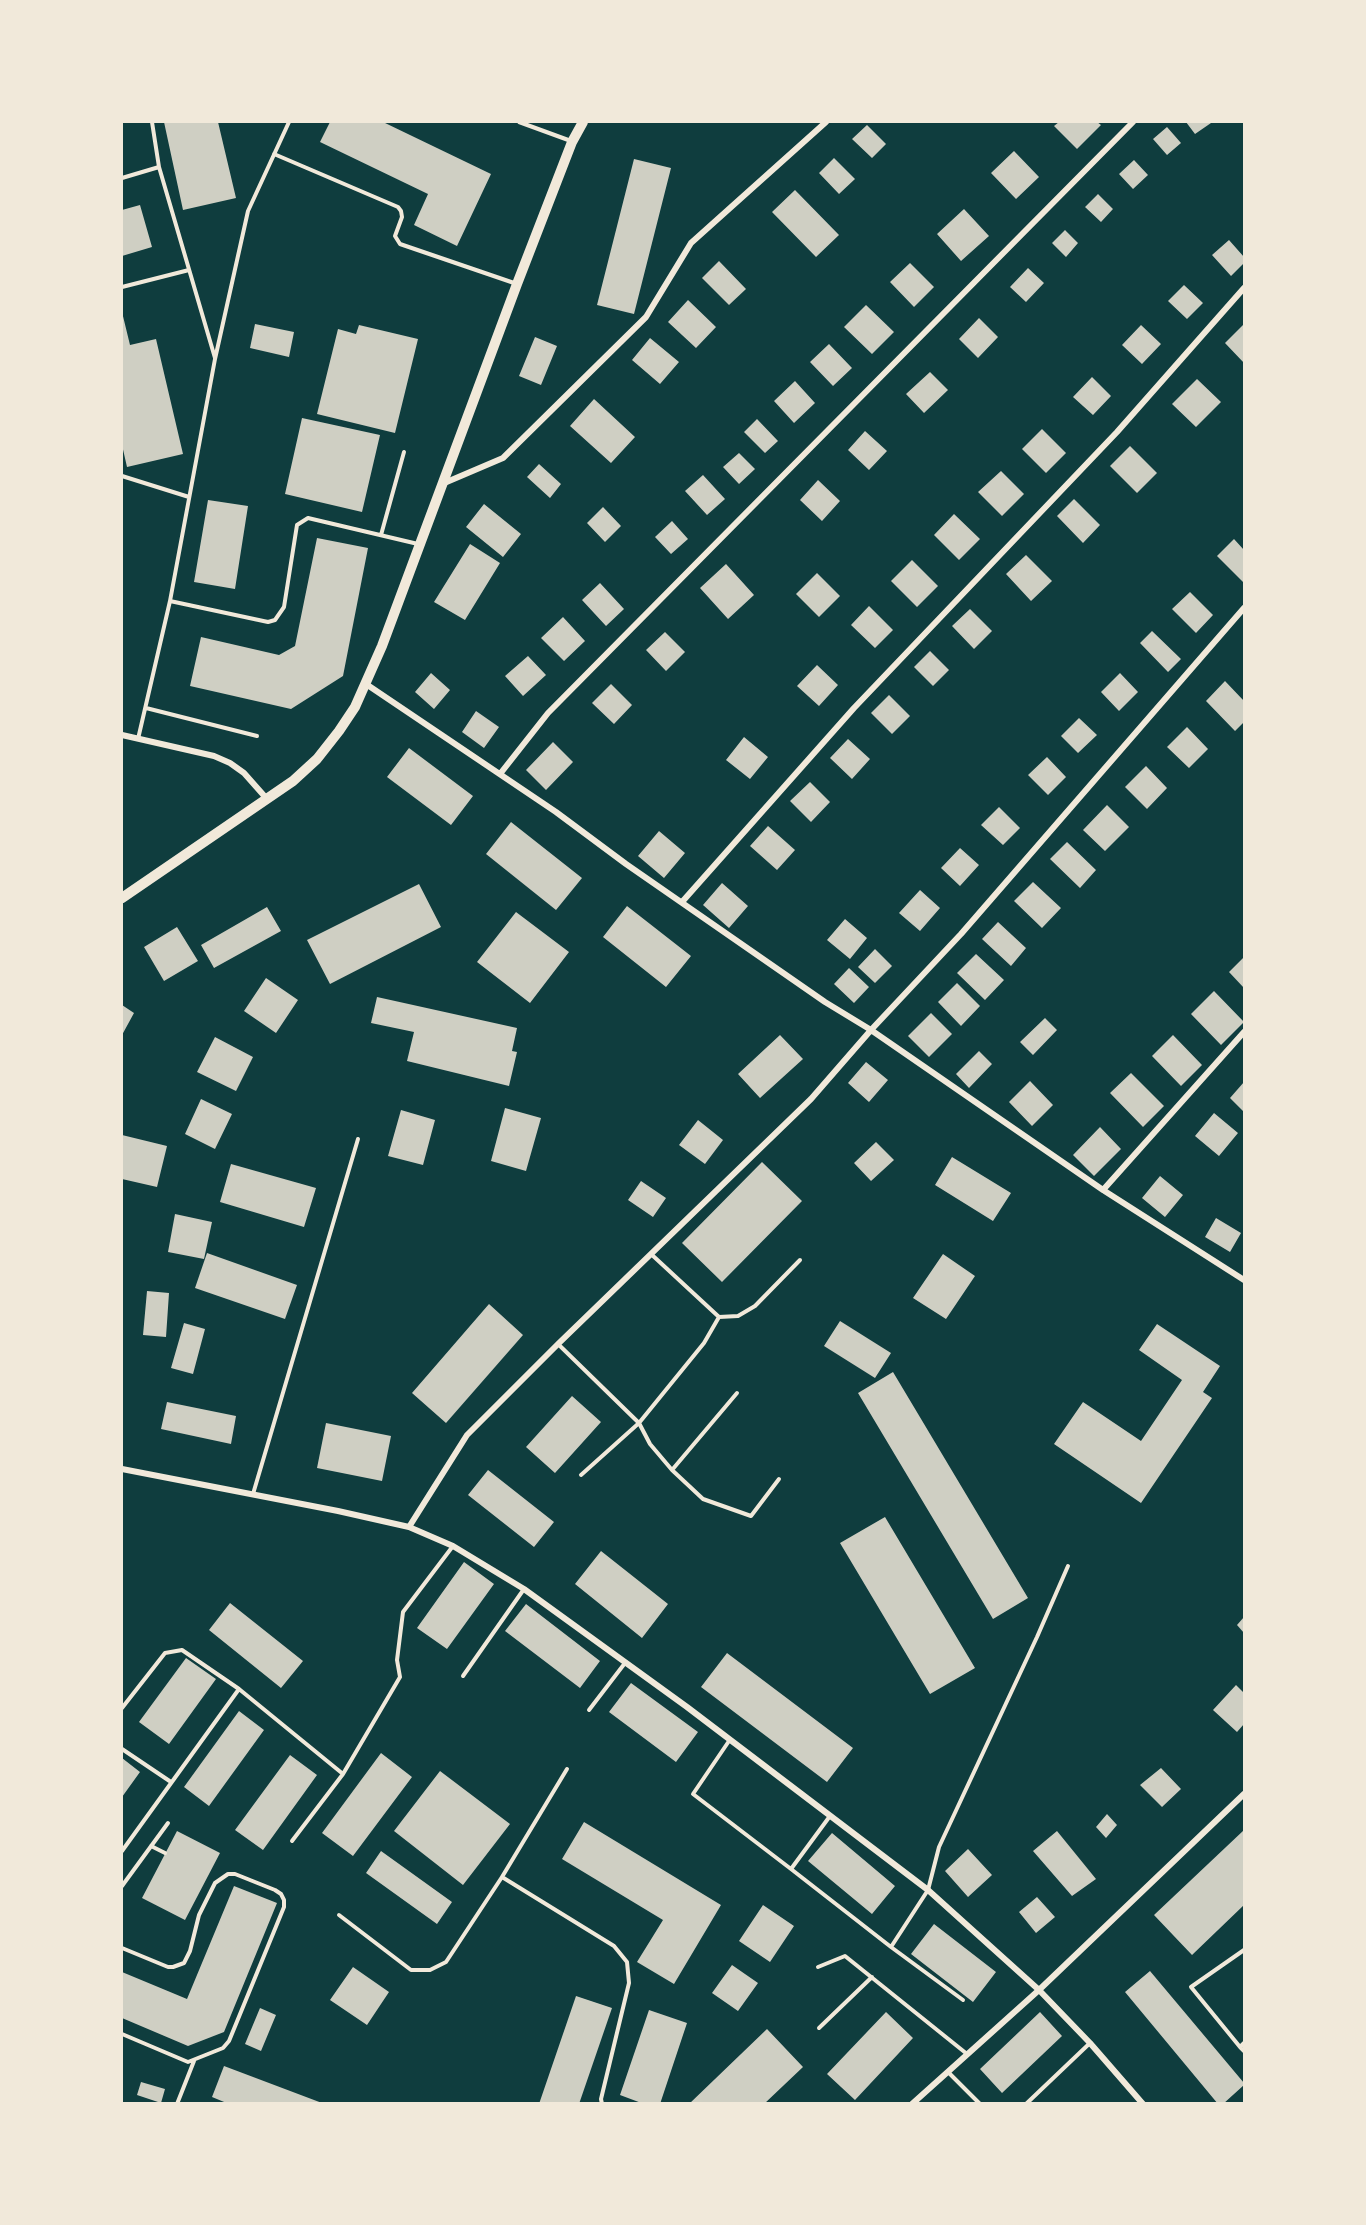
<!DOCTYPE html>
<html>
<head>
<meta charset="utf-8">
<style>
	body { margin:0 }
	#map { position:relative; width:1366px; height:2225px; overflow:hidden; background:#0f3d3e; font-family:"PT Sans Narrow",sans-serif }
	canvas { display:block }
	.frame { position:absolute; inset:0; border:123px solid #f1e9da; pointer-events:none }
</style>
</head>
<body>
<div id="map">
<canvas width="1366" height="2225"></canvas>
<div class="frame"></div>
</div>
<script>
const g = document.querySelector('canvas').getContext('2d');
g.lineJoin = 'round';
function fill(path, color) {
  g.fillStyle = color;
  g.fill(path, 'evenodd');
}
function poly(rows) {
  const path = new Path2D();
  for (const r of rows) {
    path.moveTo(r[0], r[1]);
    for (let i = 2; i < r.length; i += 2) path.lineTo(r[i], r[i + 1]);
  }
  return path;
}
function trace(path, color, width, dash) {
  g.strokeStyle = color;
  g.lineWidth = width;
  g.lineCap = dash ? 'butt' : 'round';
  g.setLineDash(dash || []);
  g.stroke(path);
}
const building = poly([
	[164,122,218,122,236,198,183,210],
	[330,122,383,122,491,174,457,246,414,225,428,194,320,142],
	[1059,122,1097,122,1101,125,1077,149,1054,126],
	[1186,122,1210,122,1211,123,1195,134],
	[867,125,886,144,872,158,852,139],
	[1167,127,1181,143,1167,155,1153,139],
	[1014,151,1039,177,1016,199,991,173],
	[834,158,855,179,839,194,819,173],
	[634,159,671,168,634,314,597,305],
	[1134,160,1148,175,1133,189,1119,174],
	[795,190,839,235,816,257,772,212],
	[1098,194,1113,209,1101,222,1085,207],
	[140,205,152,247,122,256,122,210],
	[964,209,989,236,961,261,937,234],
	[1065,230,1078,243,1066,257,1052,243],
	[1229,240,1244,257,1244,263,1231,276,1212,255],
	[719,261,746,289,729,305,702,278],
	[910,263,934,287,914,307,890,282],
	[1028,268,1044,283,1026,302,1010,287],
	[1184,285,1203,303,1187,319,1168,301],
	[688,300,716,327,696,348,668,322],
	[866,305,894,332,872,354,844,327],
	[122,312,130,345,156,339,183,454,127,467,122,445],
	[979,318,998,337,978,358,959,339],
	[255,324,294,332,289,357,250,348],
	[1244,324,1244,363,1225,343],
	[359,325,418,339,395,433,317,414,338,329,356,334],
	[1141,325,1161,344,1142,364,1122,345],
	[535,337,557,346,541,385,519,376],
	[650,338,679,362,660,384,632,360],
	[829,344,852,368,833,386,810,362],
	[930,372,948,390,924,413,906,394],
	[1092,377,1111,396,1093,415,1073,397],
	[1197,379,1221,402,1196,427,1172,404],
	[795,381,815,403,794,423,774,401],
	[594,399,635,437,611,463,570,426],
	[302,418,380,435,362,512,285,494],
	[757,419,778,441,765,453,744,432],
	[1042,429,1066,453,1046,473,1022,449],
	[865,431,887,451,869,470,848,450],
	[1130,446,1157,473,1137,493,1110,466],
	[739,453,755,469,739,484,723,467],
	[539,464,561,484,550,498,527,477],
	[1001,471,1024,494,1002,516,978,492],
	[703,475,725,499,707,515,685,491],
	[818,480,840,501,822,521,800,500],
	[1074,499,1100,525,1083,543,1057,516],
	[208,500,248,506,235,589,194,582],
	[484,504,521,534,503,557,466,527],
	[603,507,621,526,605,542,587,523],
	[954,514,980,539,959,560,934,535],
	[672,521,688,539,671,554,655,537],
	[317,538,368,548,343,676,291,709,190,686,201,637,279,655,295,646],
	[1234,539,1244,550,1244,583,1217,556],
	[470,544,500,563,465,620,434,602],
	[1026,555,1052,581,1031,601,1006,574],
	[912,560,938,586,917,607,891,581],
	[726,564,754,595,728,619,700,588],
	[817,573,840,596,819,617,796,594],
	[600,583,624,609,606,626,582,600],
	[1190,592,1213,615,1196,633,1172,609],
	[869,606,893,630,875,648,851,625],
	[970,609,992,631,974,649,952,626],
	[563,617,585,641,564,661,541,638],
	[1152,631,1181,659,1168,672,1140,643],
	[665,632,685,652,666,671,646,650],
	[930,651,949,670,933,686,914,667],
	[528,656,546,675,523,696,505,676],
	[817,665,838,685,819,706,797,686],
	[431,673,450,690,434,709,415,692],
	[1120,673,1138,692,1119,711,1101,692],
	[1225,681,1244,701,1244,722,1235,731,1206,701],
	[611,684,632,705,614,724,592,703],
	[889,695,910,716,892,734,871,713],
	[476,711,499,727,484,748,462,732],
	[1079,718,1097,735,1078,753,1061,736],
	[1187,727,1208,749,1189,768,1167,747],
	[744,737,768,757,750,779,726,760],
	[848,739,870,759,852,779,830,758],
	[553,742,573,762,546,790,526,770],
	[409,748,473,796,451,825,387,777],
	[1047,757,1066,777,1048,795,1028,775],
	[1146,766,1167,788,1147,809,1125,787],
	[810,782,830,802,811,822,790,801],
	[1107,805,1129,827,1105,851,1083,830],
	[999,807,1020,828,1003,845,981,825],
	[511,822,582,878,556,910,486,854],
	[768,826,795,850,777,870,750,846],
	[659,831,685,853,664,878,638,856],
	[1067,842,1096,870,1080,888,1050,859],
	[960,848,979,865,960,886,941,868],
	[1033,882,1061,908,1042,928,1014,901],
	[722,883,748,906,729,928,703,905],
	[419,884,441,927,330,984,307,940],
	[920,890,940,908,920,931,899,913],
	[627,906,691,956,666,987,603,937],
	[267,907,281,931,214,968,201,945],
	[516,912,569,952,530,1003,477,962],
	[845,919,867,938,850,959,827,940],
	[998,922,1026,948,1011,966,982,939],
	[177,927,198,961,164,981,144,947],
	[875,949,892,966,875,983,858,967],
	[976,954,1004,980,985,1000,957,973],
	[1244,957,1244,988,1229,972],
	[849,968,869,987,854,1003,834,984],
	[266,978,298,1000,276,1033,244,1011],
	[957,983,980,1006,961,1026,938,1002],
	[1214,991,1244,1022,1221,1045,1191,1014],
	[377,997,517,1028,512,1051,517,1052,509,1086,407,1061,414,1032,371,1023],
	[122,1005,134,1013,122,1035],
	[931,1013,952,1034,929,1057,908,1036],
	[1045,1018,1057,1030,1033,1055,1020,1042],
	[780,1035,803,1059,760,1098,738,1074],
	[1173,1035,1202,1065,1181,1086,1152,1056],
	[215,1037,253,1057,236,1091,197,1072],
	[979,1051,992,1064,969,1088,956,1074],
	[866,1062,888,1080,869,1102,848,1083],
	[1131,1073,1164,1106,1143,1127,1110,1093],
	[1030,1081,1053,1105,1032,1126,1009,1102],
	[1244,1082,1244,1112,1230,1098],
	[201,1099,232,1114,215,1149,185,1134],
	[505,1108,541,1118,526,1171,491,1161],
	[401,1110,435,1120,423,1165,388,1156],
	[1214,1113,1238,1133,1219,1156,1195,1136],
	[698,1120,723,1140,705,1164,679,1145],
	[1100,1127,1121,1149,1094,1176,1073,1155],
	[122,1135,167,1146,157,1187,122,1179],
	[876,1142,894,1160,871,1181,854,1163],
	[952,1157,1011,1193,993,1221,935,1185],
	[762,1162,802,1201,722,1282,682,1243],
	[231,1164,316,1188,304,1227,220,1202],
	[1160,1176,1183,1195,1165,1217,1142,1198],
	[641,1181,666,1198,653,1217,628,1200],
	[175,1214,212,1222,204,1259,168,1252],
	[1216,1218,1241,1233,1230,1252,1205,1237],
	[207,1253,297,1285,285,1319,195,1288],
	[943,1254,975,1276,946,1319,913,1298],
	[147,1291,169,1293,166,1337,143,1335],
	[489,1304,523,1335,446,1423,412,1393],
	[840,1321,891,1353,875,1378,824,1346],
	[184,1323,205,1329,193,1374,171,1368],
	[1157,1324,1220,1366,1203,1392,1212,1398,1141,1503,1054,1444,1083,1402,1141,1441,1182,1380,1139,1350],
	[893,1372,1028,1598,993,1619,858,1393],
	[572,1396,601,1422,555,1473,526,1447],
	[167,1402,236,1416,231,1444,161,1429],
	[326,1423,391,1436,382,1481,317,1468],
	[488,1470,554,1522,534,1547,468,1495],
	[885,1517,975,1668,930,1694,840,1543],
	[601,1551,668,1604,642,1638,575,1584],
	[464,1562,494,1584,447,1649,417,1628],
	[230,1603,303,1661,281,1688,209,1630],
	[526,1604,600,1661,580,1688,505,1631],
	[1244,1617,1244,1633,1237,1625],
	[727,1653,853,1748,827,1782,701,1687],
	[186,1658,216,1679,169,1744,139,1722],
	[631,1683,698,1732,676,1762,609,1712],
	[1236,1685,1244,1693,1244,1724,1237,1732,1213,1710],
	[239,1711,264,1730,209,1806,184,1787],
	[381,1753,412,1777,353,1856,322,1833],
	[290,1755,317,1775,263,1850,235,1830],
	[122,1758,140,1772,122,1797],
	[1161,1768,1181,1789,1162,1807,1140,1785],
	[440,1771,510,1824,463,1885,394,1831],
	[1107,1814,1117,1825,1106,1838,1096,1827],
	[584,1822,721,1905,674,1984,637,1962,663,1920,562,1859],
	[1244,1830,1244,1905,1192,1955,1154,1915],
	[177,1831,220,1853,185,1920,142,1898],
	[1057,1831,1096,1879,1072,1896,1033,1851],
	[832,1833,895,1886,872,1914,808,1861],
	[968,1849,992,1875,968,1897,945,1871],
	[381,1851,452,1902,437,1924,366,1873],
	[234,1886,277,1903,224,2032,188,2046,122,2018,122,1972,187,1999],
	[1037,1897,1055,1917,1036,1933,1019,1912],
	[763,1905,794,1926,770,1962,739,1941],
	[934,1924,996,1972,973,2002,911,1954],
	[732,1965,758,1983,738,2011,712,1993],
	[353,1967,389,1992,367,2025,330,2000],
	[1150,1971,1244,2083,1244,2085,1223,2104,1218,2104,1125,1992],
	[576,1996,612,2008,579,2104,539,2104],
	[260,2008,276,2015,261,2051,245,2044],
	[649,2010,687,2023,660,2104,644,2104,620,2095],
	[886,2012,913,2038,855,2100,827,2074],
	[1040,2012,1062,2036,1002,2093,980,2069],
	[767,2029,803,2067,764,2104,689,2104],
	[224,2066,322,2103,322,2104,229,2104,212,2097],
	[141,2082,165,2089,161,2103,137,2095]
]);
const service = poly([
	[152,122,159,167,215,358],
	[519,122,571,141],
	[274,154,398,207,401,211,402,217,395,236,400,244,517,284],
	[122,178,159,167],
	[122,287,189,270],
	[122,476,189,497],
	[381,535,404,452],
	[170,601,268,622,275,620,284,607,297,525,308,518,418,544],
	[146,708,257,736],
	[138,739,170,601,215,359,248,211,289,122],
	[719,1317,738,1316,755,1306,800,1260],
	[558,1344,639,1423,704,1343,719,1317,651,1254],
	[672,1470,737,1393],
	[581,1475,639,1423,650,1444,672,1470,703,1499,751,1516,779,1479],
	[253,1494,358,1139],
	[463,1676,524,1589],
	[239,1689,343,1774],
	[122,1708,165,1653,182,1650,239,1689,122,1851],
	[589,1710,625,1663],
	[729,1741,693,1794,791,1869],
	[122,1749,171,1782],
	[567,1769,502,1877,614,1946,627,1962,629,1983,601,2099,602,2104],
	[830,1816,791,1869,891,1947],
	[292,1841,343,1774,400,1677,397,1660,403,1612,453,1546],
	[151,1846,165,1853],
	[122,1886,168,1823],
	[339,1915,411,1970,430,1970,446,1962,502,1877],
	[122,1948,168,1967,173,1967,184,1963,190,1951,199,1915,215,1883,228,1874,235,1874,275,1890,281,1894,284,1900,284,1907,229,2041,223,2048,188,2062,122,2034],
	[1244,1950,1191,1987,1240,2047,1244,2043],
	[818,1967,845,1956,967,2054],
	[963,2000,891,1947,928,1890,939,1847,1037,1637,1068,1566],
	[819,2028,872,1977],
	[1240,2047,1244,2051],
	[948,2072,980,2104],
	[177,2104,194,2061],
	[1026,2104,1090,2043]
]);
const minor = poly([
	[442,484,503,458,646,317,691,243,826,122],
	[366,684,556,812,626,864,825,1002,871,1030,1103,1190,1244,1280],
	[122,735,214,756,230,763,244,773,267,799],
	[500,774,548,713,1133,122],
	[682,902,854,708,1117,432,1244,288],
	[1103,1190,1244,1032],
	[122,1469,338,1511,409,1527,453,1546,524,1589,687,1707,928,1890,1039,1990,1090,2043,1143,2104],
	[409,1527,467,1435,558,1344,811,1099,871,1030,961,934,1244,608],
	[912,2104,1039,1990,1244,1794]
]);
const secondary = poly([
	[122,898,293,781,317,759,339,731,355,707,382,646,517,284,572,142,583,122]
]);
fill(building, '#cfcfc3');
trace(service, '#f1e9da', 4);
trace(minor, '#f1e9da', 6);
trace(secondary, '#f1e9da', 10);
</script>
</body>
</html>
